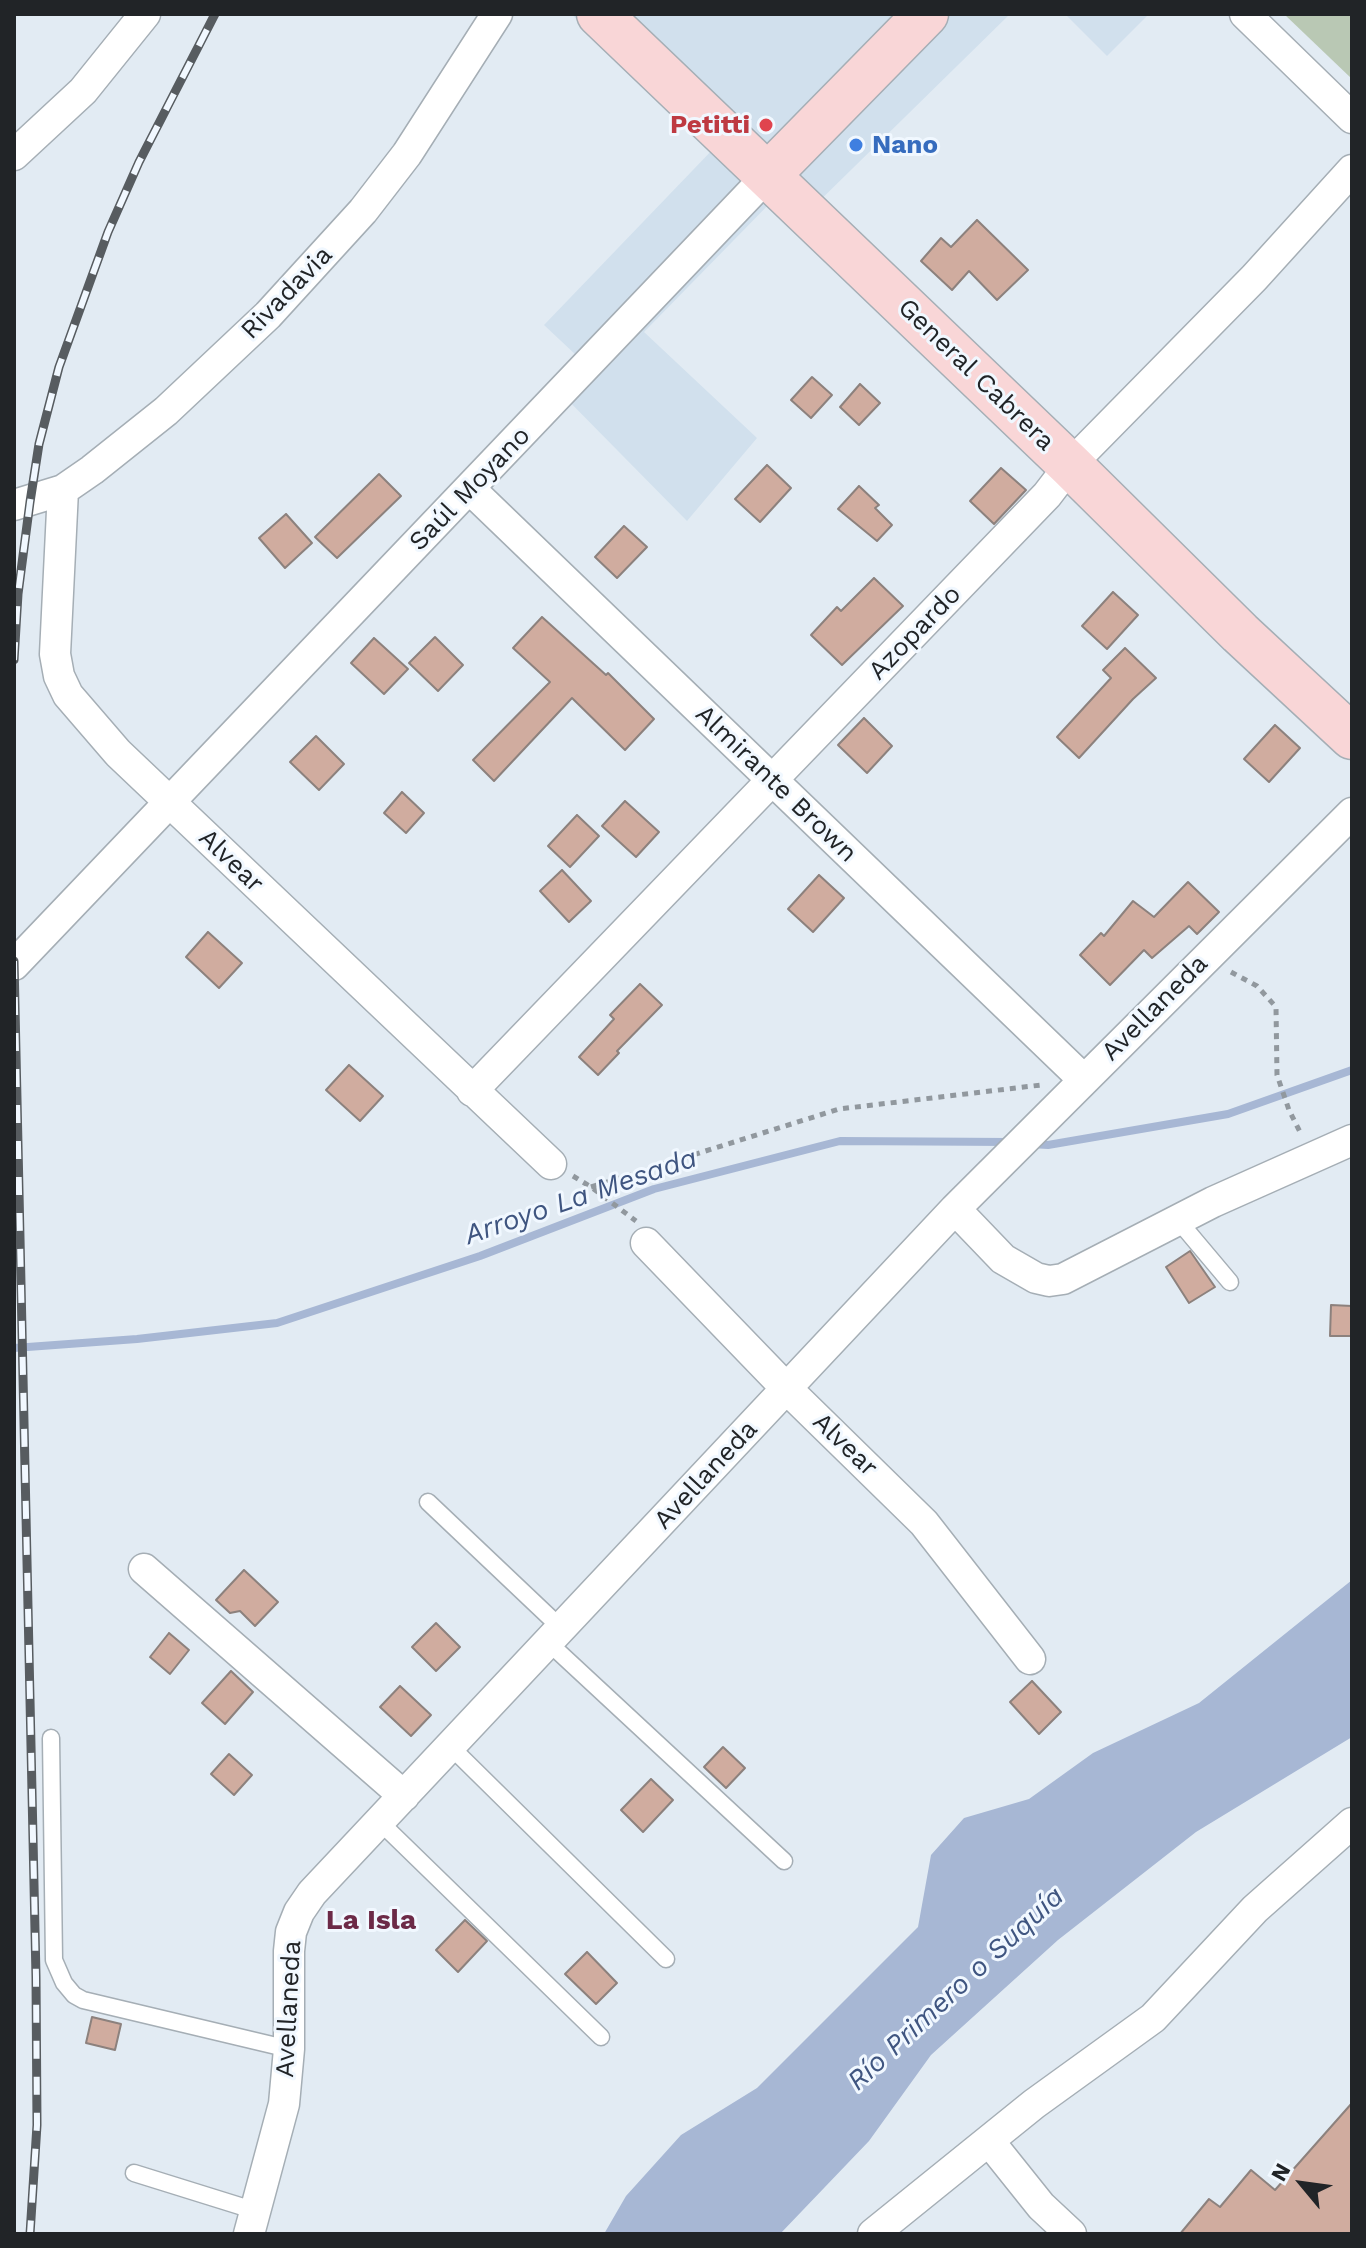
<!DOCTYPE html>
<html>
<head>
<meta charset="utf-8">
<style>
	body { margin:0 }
	#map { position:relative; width:1366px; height:2248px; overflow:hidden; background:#e2ebf3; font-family:"Work Sans",sans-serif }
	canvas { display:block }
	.frame { position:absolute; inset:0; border:16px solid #212427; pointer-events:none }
	.north { position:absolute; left:1262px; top:2144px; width:80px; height:80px; -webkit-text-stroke:6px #f1f8ff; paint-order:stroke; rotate:299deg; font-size:22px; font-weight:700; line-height:32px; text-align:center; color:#212427 }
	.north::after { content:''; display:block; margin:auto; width:28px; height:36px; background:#212427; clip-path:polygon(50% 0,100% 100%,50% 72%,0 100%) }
</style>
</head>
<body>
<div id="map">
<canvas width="1366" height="2248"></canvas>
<div class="frame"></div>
<div class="north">N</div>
</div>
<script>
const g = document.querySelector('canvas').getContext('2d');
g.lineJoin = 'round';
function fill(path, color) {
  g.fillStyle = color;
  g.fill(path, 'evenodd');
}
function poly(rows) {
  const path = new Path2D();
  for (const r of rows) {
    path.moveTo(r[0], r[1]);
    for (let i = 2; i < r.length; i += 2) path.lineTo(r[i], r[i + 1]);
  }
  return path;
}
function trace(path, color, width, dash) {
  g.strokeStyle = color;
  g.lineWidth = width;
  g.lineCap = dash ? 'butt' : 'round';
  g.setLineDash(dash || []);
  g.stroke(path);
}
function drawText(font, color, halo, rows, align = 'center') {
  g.font = font + ' "Work Sans",sans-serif';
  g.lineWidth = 6;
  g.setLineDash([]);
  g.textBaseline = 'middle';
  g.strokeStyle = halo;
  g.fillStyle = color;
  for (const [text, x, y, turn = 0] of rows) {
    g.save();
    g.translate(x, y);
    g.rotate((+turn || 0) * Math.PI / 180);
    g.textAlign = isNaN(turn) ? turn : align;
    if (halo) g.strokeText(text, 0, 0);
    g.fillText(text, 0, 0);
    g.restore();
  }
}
const built = poly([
	[571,14,1010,14,800,220,776,197,644,332,757,438,687,521,551,383,577,356,544,325,717,145],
	[1065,14,1149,14,1107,56]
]);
const green = poly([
	[1284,14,1352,14,1352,79]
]);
const water = poly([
	[1352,1580,1352,1737,1196,1832,1058,1940,931,2055,869,2141,780,2234,604,2234,626,2196,681,2135,757,2088,918,1927,931,1855,964,1818,1029,1799,1093,1753,1199,1703]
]);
const stream = poly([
	[1031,1144,1048,1145,1228,1114,1352,1070],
	[14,1348,137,1339,277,1323,480,1256,654,1189,840,1141,1010,1142]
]);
const building = poly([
	[977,220,1028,270,997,300,969,271,952,290,921,261,941,238,951,247,977,220],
	[812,377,832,395,811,418,791,400,812,377],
	[860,384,880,403,859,425,840,407,860,384],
	[767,465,791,488,760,522,735,499,767,465],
	[1001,468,1026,490,994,524,970,501,1001,468],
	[379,474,401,496,337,558,315,537,379,474],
	[859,486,879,505,875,508,892,525,877,541,838,509,859,486],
	[286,514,312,543,285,568,259,538,286,514],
	[624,526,647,547,617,578,595,557,624,526],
	[874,578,903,606,842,665,811,635,837,607,841,611,874,578],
	[1113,592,1138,615,1107,649,1082,626,1113,592],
	[542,617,606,675,608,673,654,719,625,750,572,698,494,781,473,760,550,682,513,648,542,617],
	[435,637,463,665,438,691,409,663,435,637],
	[374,638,408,669,384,694,351,663,374,638],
	[1125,648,1156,678,1133,699,1079,758,1057,737,1111,678,1103,670,1125,648],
	[864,718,892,746,867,773,838,745,864,718],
	[1275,725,1300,748,1269,782,1244,759,1275,725],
	[316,736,344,764,319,790,290,762,316,736],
	[402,792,424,813,406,833,384,813,402,792],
	[625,801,659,832,636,857,602,826,625,801],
	[577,815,599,836,570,867,548,846,577,815],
	[562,870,591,901,569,922,540,891,562,870],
	[819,875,844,898,813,932,788,909,819,875],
	[1188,882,1219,912,1197,934,1189,926,1152,958,1144,950,1110,985,1080,955,1101,933,1104,936,1133,901,1154,917,1188,882],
	[208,932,242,963,219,988,186,957,208,932],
	[640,984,662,1005,617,1051,619,1053,598,1075,579,1057,614,1019,610,1015,640,984],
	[349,1065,383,1096,360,1121,326,1090,349,1065],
	[1190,1251,1215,1287,1189,1303,1166,1267,1190,1251],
	[1331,1305,1352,1306,1352,1336,1330,1336,1331,1305],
	[244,1570,278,1602,255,1626,240,1611,230,1613,216,1600,244,1570],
	[436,1623,460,1647,436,1671,412,1647,436,1623],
	[169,1633,189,1650,170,1674,150,1657,169,1633],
	[231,1671,253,1692,225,1724,202,1703,231,1671],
	[1032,1681,1061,1712,1039,1734,1010,1702,1032,1681],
	[400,1686,431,1715,411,1736,380,1707,400,1686],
	[723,1747,745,1768,726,1788,704,1767,723,1747],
	[229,1754,252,1775,234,1795,211,1774,229,1754],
	[651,1779,673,1800,643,1832,621,1810,651,1779],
	[465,1920,487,1941,458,1972,436,1950,465,1920],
	[587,1952,617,1983,596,2004,565,1974,587,1952],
	[92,2017,121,2024,115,2050,86,2043,92,2017],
	[1352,2103,1352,2234,1180,2234,1209,2199,1220,2207,1251,2170,1275,2190,1352,2103]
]);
const path = poly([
	[1231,972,1257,986,1276,1007,1277,1075,1289,1110,1301,1134],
	[573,1176,591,1187,636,1221],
	[591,1187,839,1109,1041,1085]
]);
const lane = poly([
	[1177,1219,1230,1282],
	[428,1502,562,1629],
	[549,1643,784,1861],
	[51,1738,54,1960,64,1983,74,1995,83,2000,289,2049],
	[451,1747,666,1959],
	[380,1822,601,2037],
	[134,2173,256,2211]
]);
const street = poly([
	[1245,14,1352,118],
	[14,155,83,91,145,14],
	[470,489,1083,1079],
	[63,490,55,654,59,676,68,695,118,753,551,1164],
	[14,505,63,490,92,470,166,411,268,315,363,211,407,154,497,14],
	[14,965,769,174],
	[472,1091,1047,495,1070,465,1254,278,1352,170],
	[955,1209,1003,1259,1036,1278,1049,1281,1063,1279,1213,1202,1352,1140],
	[646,1243,787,1389,924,1523,1030,1659],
	[144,1569,404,1796],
	[989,2141,1041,2206,1071,2234],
	[249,2234,284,2104,289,2049,289,1951,291,1932,299,1912,312,1893,955,1209,1352,813],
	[873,2234,1034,2104,1153,2018,1255,1909,1352,1823]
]);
const secondary = poly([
	[599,14,1070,465,1240,633,1352,737],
	[769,174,926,14]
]);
const rail = poly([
	[14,660,18,594,30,502,39,444,59,367,108,232,139,162,215,14],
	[14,961,36,1977,37,2125,30,2234]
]);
const markers = [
	[766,125,8,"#e0444e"],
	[856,145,8,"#3f7fe0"]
];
const healthNames = [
	["Petitti",750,125]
];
const shopNames = [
	["Nano",872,145]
];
const streetNames = [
	["Rivadavia",287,293,-46],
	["General Cabrera",976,375,44],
	["Saúl Moyano",470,489,-46],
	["Azopardo",915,633,-46],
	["Almirante Brown",776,784,44],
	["Alvear",231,861,44],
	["Avellaneda",1155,1008,-45],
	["Alvear",845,1445,44],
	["Avellaneda",706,1475,-47],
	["Avellaneda",289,2009,-87]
];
const waterNames = [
	["Arroyo La Mesada",581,1197,-19],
	["Río Primero o Suquía",956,1989,-43]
];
const neighbourhoodNames = [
	["La Isla",371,1921]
];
fill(built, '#d1e0ed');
fill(green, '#b9c8b4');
fill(water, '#a7b7d4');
trace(stream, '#a7b7d4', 8);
fill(building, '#d0ac9f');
trace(building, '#8c817d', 2);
trace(lane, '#a5aeb5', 19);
trace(street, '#a5aeb5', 33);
trace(secondary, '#a5aeb5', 47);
trace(path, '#91989e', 5, [6, 6]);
trace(lane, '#fff', 16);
trace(street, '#fff', 30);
trace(secondary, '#f9d6d7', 44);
trace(rail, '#575c60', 9);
trace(rail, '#f1f8ff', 6, [18]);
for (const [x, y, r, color] of markers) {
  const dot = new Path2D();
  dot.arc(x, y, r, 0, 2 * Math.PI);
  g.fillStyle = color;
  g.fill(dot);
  trace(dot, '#f1f8ff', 3);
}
drawText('bold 26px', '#be3a42', '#f1f8ff', healthNames, 'right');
drawText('bold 26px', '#366cbe', '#f1f8ff', shopNames, 'left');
drawText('26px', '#212427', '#f1f8ff', streetNames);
drawText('italic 28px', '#3f5580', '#f1f8ff', waterNames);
drawText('bold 28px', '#6c2a47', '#f1f8ff', neighbourhoodNames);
</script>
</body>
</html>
